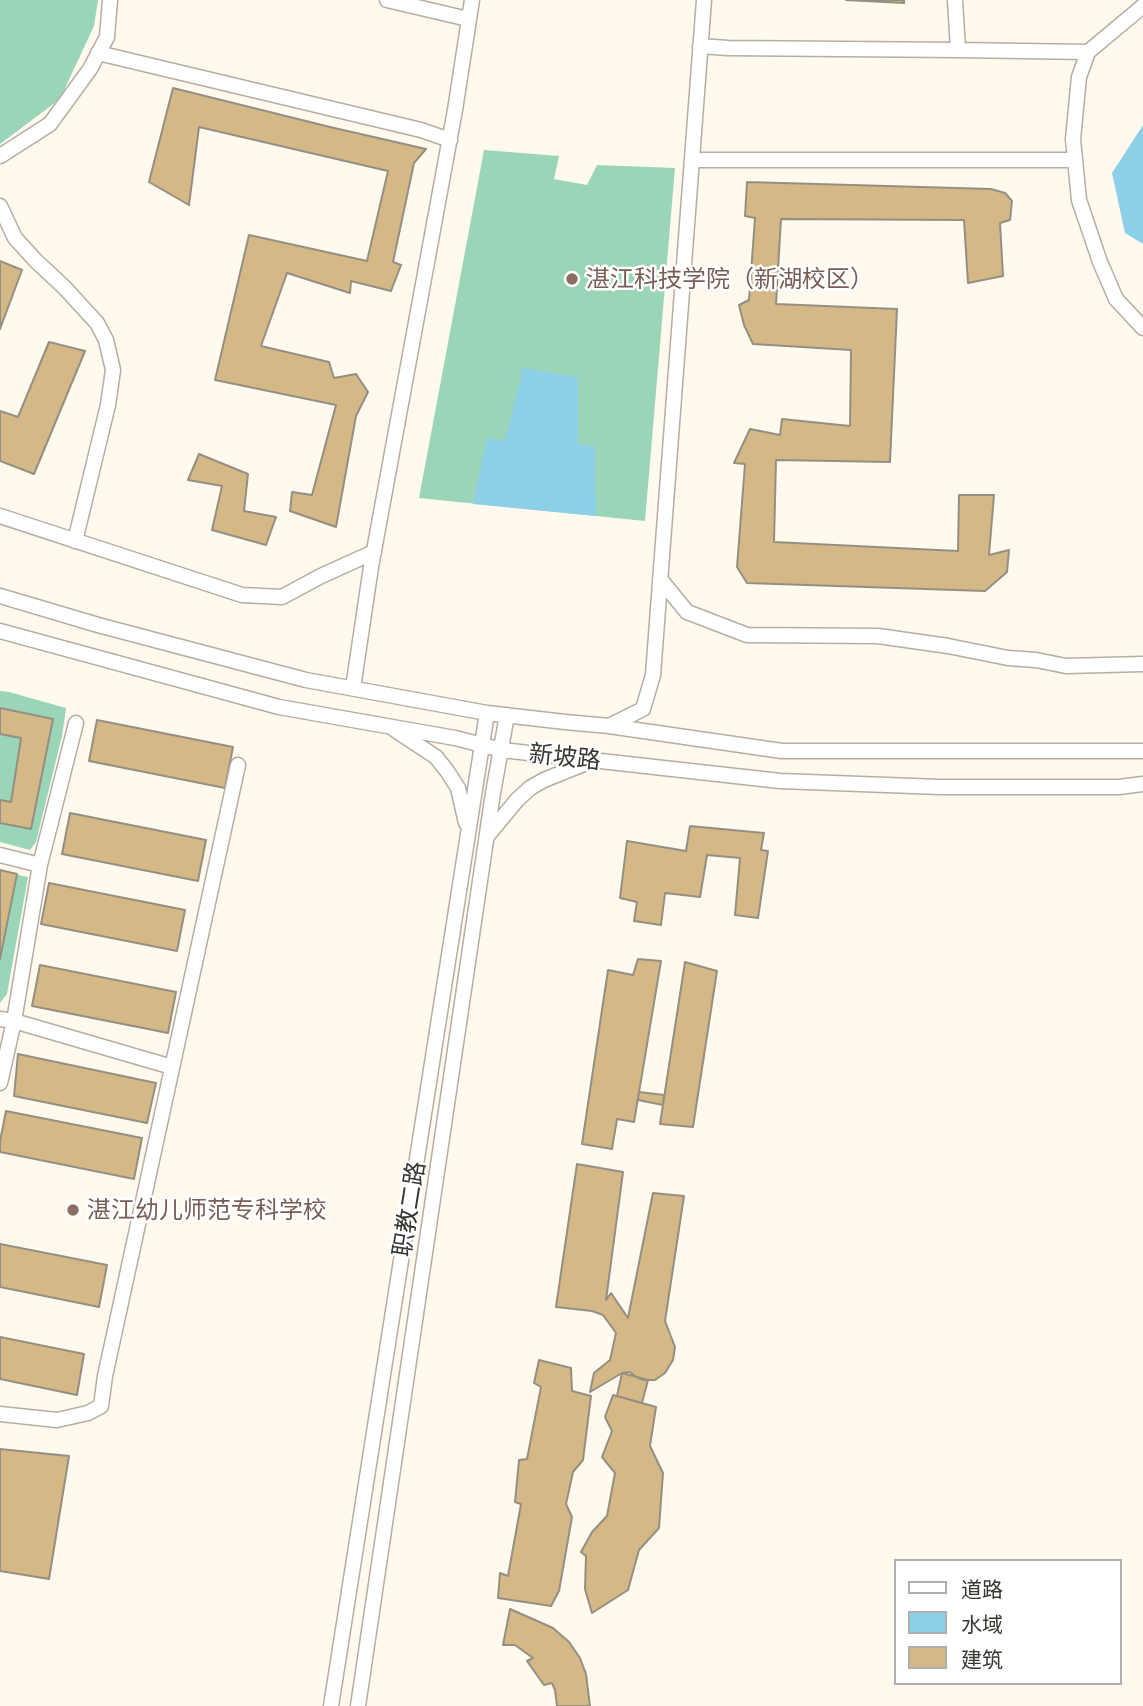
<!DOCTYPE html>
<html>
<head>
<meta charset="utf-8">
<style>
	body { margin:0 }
	#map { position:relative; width:1143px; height:1706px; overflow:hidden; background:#fff9ee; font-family:Barlow,"Noto Sans SC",sans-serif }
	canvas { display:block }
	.legend { position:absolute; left:894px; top:1559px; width:228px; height:126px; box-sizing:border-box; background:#fff; border:2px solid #b0afad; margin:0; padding:9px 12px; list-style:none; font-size:21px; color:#3a3732 }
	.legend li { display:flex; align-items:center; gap:14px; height:35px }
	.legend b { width:35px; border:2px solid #b0afad }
</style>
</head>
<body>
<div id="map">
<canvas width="1143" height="1706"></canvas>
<ul class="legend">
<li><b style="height:9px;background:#fff"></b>道路</li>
<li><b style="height:19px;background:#8ecfe8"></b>水域</li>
<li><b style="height:19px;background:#d4b885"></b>建筑</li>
</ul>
</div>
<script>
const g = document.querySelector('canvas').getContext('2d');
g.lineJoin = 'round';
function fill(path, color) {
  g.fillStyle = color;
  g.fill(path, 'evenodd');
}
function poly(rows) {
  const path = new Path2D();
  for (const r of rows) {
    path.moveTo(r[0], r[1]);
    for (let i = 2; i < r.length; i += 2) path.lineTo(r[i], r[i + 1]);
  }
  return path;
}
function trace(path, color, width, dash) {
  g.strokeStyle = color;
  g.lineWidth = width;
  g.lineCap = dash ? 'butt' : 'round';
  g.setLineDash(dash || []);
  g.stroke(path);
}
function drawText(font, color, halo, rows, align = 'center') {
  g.font = font + ' Barlow,"Noto Sans SC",sans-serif';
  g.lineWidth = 5;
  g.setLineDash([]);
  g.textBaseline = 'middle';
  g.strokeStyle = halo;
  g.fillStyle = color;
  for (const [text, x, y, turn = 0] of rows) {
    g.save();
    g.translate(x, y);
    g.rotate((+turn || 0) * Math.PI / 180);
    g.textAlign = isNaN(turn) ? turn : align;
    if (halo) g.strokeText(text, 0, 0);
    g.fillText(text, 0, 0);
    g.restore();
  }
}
const forest = poly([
	[0,0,98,0,94,26,60,99,0,144],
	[484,150,559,156,554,179,587,185,597,165,675,168,645,521,419,498],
	[0,691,9,692,66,708,62,736,36,842,30,850,0,842],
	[0,871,28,877,7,994,0,1003]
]);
const water = poly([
	[1143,125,1143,244,1125,233,1112,173],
	[523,368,578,377,578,445,595,446,596,516,473,504,487,438,505,441]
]);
const building = poly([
	[846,0,904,0,904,3,846,0],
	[173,88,330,127,426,149,414,163,393,262,401,265,391,291,351,281,350,293,287,273,261,346,329,362,334,378,356,374,368,392,356,416,336,527,290,511,292,492,312,495,336,405,215,380,249,235,367,261,388,171,199,127,189,205,149,182,173,88],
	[747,182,991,189,1005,193,1012,201,1010,220,1000,223,1003,276,968,283,964,220,781,219,776,304,897,309,890,462,776,460,774,542,958,551,959,495,994,495,989,555,1009,550,1007,572,985,591,747,583,737,567,745,464,734,463,750,429,780,435,782,419,850,426,851,350,753,344,744,325,739,305,749,300,755,218,745,216,747,182],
	[0,261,22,270,0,329,0,261],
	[49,342,85,351,34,474,0,461,0,411,18,417,49,342],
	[199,454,248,474,244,511,276,517,266,545,212,530,222,486,188,480,199,454],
	[0,708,53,719,31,829,0,823,0,800,11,802,21,738,0,734,0,708],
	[97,720,233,747,225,788,89,761,97,720],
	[70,813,206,840,198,881,62,854,70,813],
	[690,826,764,833,761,850,768,851,758,918,735,915,740,858,707,855,700,897,665,893,661,925,634,921,637,902,620,898,627,841,686,851,690,826],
	[0,870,17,874,0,959,0,870],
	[49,883,185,910,177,951,41,924,49,883],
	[638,959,661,961,634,1122,617,1119,612,1149,582,1144,608,970,633,975,638,959],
	[685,962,717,971,693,1127,660,1124,685,962],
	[40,965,176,992,168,1033,32,1006,40,965],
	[18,1054,156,1083,147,1123,14,1096,18,1054],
	[639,1092,664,1095,663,1105,638,1100,639,1092],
	[6,1111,142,1138,134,1179,0,1152,0,1141,6,1111],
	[577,1164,623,1172,606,1300,611,1293,628,1318,653,1193,684,1196,665,1321,675,1347,673,1360,665,1373,655,1380,644,1380,636,1377,630,1372,622,1373,590,1392,594,1373,610,1360,616,1333,603,1315,592,1311,556,1307,577,1164],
	[0,1244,107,1265,99,1307,0,1287,0,1244],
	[0,1337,84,1354,77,1395,0,1379,0,1337],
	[539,1360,571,1368,572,1391,591,1396,583,1460,573,1472,566,1504,572,1517,559,1591,551,1606,498,1598,500,1573,508,1576,521,1504,515,1502,519,1460,527,1459,541,1387,534,1383,539,1360],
	[622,1373,648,1380,642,1403,617,1396,622,1373],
	[613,1395,656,1407,650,1446,663,1473,659,1528,639,1550,628,1590,592,1613,585,1589,586,1556,581,1552,592,1532,607,1516,615,1473,602,1457,612,1431,605,1417,613,1395],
	[0,1449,69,1456,49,1579,0,1571,0,1449],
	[510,1609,553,1628,569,1642,580,1658,586,1674,590,1706,557,1706,555,1690,552,1683,544,1685,527,1661,533,1658,515,1645,503,1645,510,1609]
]);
const minor = poly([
	[387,0,468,19],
	[1143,6,1088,52,1079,77,1073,139,1079,200,1100,262,1116,299,1143,328],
	[700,46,728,48,958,50,955,0],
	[958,50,1088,52],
	[98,53,421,130,450,140],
	[0,156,50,124,90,69,107,37,110,0],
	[692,160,1074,160],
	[0,206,15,238,36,261,64,287,97,323,106,340,113,370,108,405,75,541],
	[0,516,242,595,282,597,321,576,374,552],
	[660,579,687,612,747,635,878,636,948,646,1008,658,1036,660,1066,666,1143,664],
	[0,596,98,625,306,680,487,713,565,722,609,726,782,751,1143,751],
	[0,631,279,707,455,738,502,750,780,781,940,787,1119,787,1143,784],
	[353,688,371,567,455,110,472,0],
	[609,726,643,709,653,675,704,0],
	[395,730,436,757,447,771,458,788,466,823],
	[488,835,517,800,530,788,544,780,591,761],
	[0,855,40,865],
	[0,1019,14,1021,172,1067],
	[0,1083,14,1021,40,865,76,723],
	[0,1414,57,1420,88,1413,101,1406,105,1376,238,765],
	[331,1706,487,713],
	[358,1706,493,793,507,715]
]);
const markers = [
	[572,279,7,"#8d6e63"],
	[73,1210,7,"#8d6e63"]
];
const educationNames = [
	["湛江科技学院（新湖校区）",586,279],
	["湛江幼儿师范专科学校",87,1210]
];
const streetNames = [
	["新坡路",565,757,6],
	["职教二路",409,1209,-81]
];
fill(forest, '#9ad5b7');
fill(water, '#8ecfe8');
fill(building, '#d4b885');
trace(building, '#958f83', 2);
trace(minor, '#b5aea2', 17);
trace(minor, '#fff', 14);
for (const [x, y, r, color] of markers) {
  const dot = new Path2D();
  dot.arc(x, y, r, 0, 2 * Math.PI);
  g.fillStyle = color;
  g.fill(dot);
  trace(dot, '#fff', 2.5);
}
drawText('24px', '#785e54', '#fff', educationNames, 'left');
drawText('24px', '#3a3732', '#fff', streetNames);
</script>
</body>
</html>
